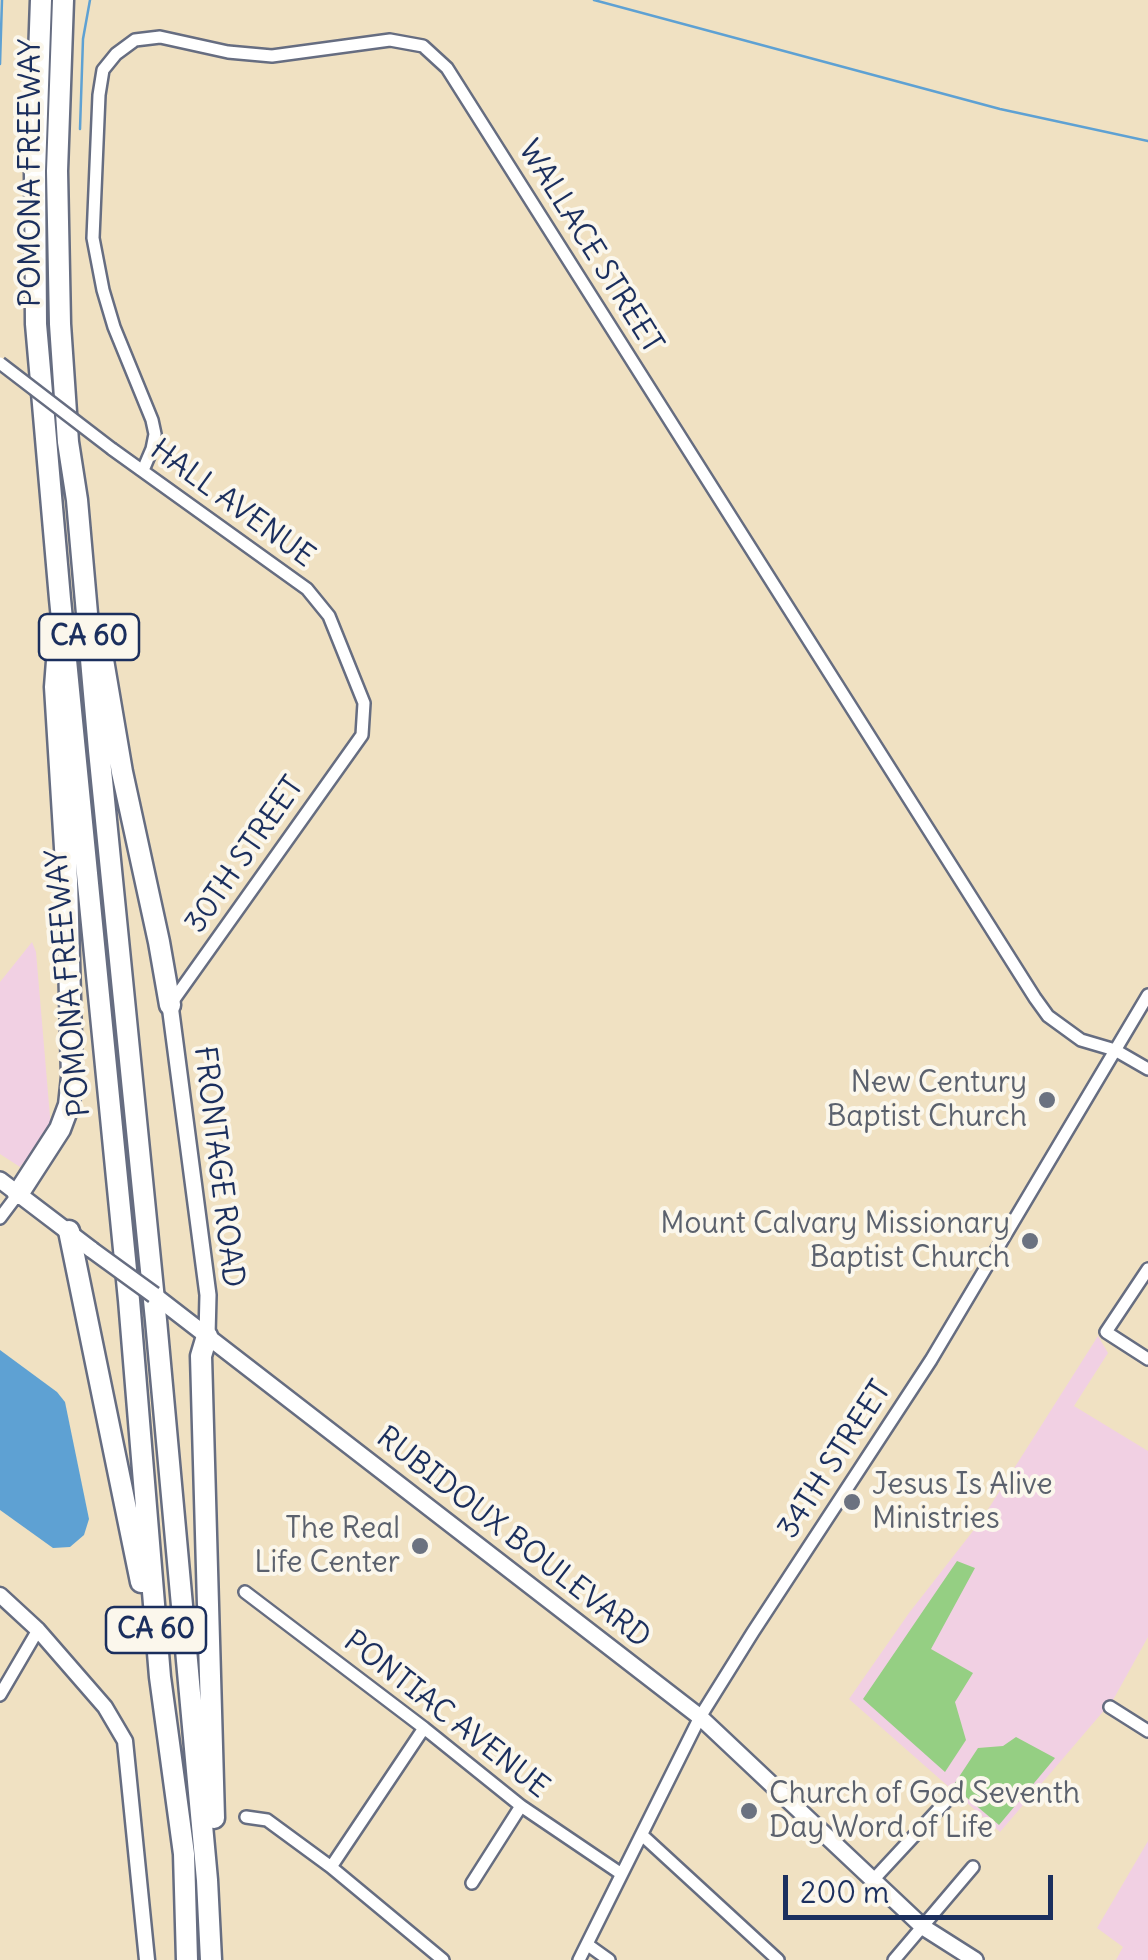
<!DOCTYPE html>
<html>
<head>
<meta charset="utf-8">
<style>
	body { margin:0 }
	#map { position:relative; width:1148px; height:1960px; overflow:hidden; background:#f0e1c2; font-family:Delius,sans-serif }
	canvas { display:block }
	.scale { position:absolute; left:783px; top:1875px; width:270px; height:45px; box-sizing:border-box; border:5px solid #1b2f5e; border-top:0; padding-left:12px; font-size:30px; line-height:35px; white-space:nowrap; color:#1b2f5e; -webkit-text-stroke:8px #fbf7ec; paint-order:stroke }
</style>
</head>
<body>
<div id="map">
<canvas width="1148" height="1960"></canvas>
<div class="scale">200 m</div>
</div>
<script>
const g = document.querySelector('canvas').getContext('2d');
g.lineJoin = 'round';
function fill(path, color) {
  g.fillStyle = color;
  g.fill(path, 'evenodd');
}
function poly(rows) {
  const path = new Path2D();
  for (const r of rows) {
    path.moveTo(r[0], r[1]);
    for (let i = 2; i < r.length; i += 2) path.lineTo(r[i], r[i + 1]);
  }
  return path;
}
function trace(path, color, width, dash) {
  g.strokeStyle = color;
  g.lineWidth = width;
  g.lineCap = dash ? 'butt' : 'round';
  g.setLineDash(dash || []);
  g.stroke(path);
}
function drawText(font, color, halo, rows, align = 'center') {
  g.font = font + ' Delius,sans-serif';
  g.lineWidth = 8;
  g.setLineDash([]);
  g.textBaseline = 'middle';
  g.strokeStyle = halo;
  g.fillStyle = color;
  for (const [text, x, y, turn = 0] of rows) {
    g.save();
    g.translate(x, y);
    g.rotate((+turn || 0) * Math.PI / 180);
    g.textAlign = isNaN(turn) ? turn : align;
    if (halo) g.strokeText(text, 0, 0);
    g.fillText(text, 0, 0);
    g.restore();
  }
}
const built = poly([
	[32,942,36,952,51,1128,20,1167,0,1154,0,982],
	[1098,1336,1108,1353,1074,1406,1148,1451,1148,1637,1113,1700,1000,1832,849,1699,909,1613,980,1522],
	[1148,1841,1148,1960,1116,1960,1123,1947,1097,1928]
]);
const green = poly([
	[957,1561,975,1568,931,1649,973,1673,955,1702,966,1740,945,1772,863,1699],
	[1016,1737,1055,1758,999,1825,953,1786,978,1748,1003,1746]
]);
const water = poly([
	[0,1350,57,1392,65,1402,89,1519,84,1535,70,1547,53,1548,0,1510]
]);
const stream = poly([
	[594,0,1000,109,1148,141],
	[0,64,2,0],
	[80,129,83,39,90,0]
]);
const minor = poly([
	[112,449,307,589,329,616,364,703,362,735,170,1005],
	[143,470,152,449,155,434,152,420,114,327,103,290,93,238,99,95,103,70,116,54,135,40,160,37,228,52,272,56,390,40,423,46,447,68,1035,998,1048,1016,1081,1040,1115,1050,1148,1069],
	[0,1218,18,1194],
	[1148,1269,1106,1332,1148,1359],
	[245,1592,424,1728,521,1806,620,1873],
	[0,1695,38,1630],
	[1110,1707,1148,1731],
	[246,1817,267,1820,331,1867,443,1960],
	[642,1835,778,1960],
	[331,1867,424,1728],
	[874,1879,951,1796],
	[472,1883,521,1806],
	[588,1945,609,1960],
	[579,1960,700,1717,753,1632,931,1360,1148,995],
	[894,1960,973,1867]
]);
const tertiary = poly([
	[0,1595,38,1630,105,1707,125,1741,147,1960]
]);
const secondary = poly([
	[170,1005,208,1295,207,1336],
	[0,1180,92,1250],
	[154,1295,700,1717,923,1927,975,1960]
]);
const motorway = poly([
	[41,0,35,171,36,324,60,599,129,1300,160,1677,184,1854,187,1960],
	[63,0,57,171,60,324,68,442,77,500,99,750,156,1320,207,1880,211,1960],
	[102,654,122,772,159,942,170,1005],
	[18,1194,60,1129,69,1105,72,1077,67,880,55,687,57,661],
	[69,1231,141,1582],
	[207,1336,201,1356,214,1818]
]);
const minorBridge = poly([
	[0,363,112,449]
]);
const secondaryBridge = poly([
	[92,1250,154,1295]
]);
const markers = [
	[1047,1100,10,"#6b7280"],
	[1030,1241,10,"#6b7280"],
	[852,1502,10,"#6b7280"],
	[420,1546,10,"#6b7280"],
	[749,1811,10,"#6b7280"]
];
const shields = [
	[89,637,100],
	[156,1630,100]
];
const shieldNames = [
	["CA 60",89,637],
	["CA 60",156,1630]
];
const streetNames = [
	["POMONA FREEWAY",31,173,-90],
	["WALLACE STREET",590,247,58],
	["HALL AVENUE",232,504,36],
	["30TH STREET",245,855,-55],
	["POMONA FREEWAY",69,983,-95],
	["FRONTAGE ROAD",218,1167,83],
	["34TH STREET",835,1460,-57],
	["RUBIDOUX BOULEVARD",513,1538,38],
	["PONTIAC AVENUE",446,1715,38]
];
const worshipNames = [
	["New Century",1027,1083],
	["Baptist Church",1027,1117],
	["Mount Calvary Missionary",1010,1224],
	["Baptist Church",1010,1258],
	["Jesus Is Alive",872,1485,"left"],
	["Ministries",872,1519,"left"],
	["The Real",400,1529],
	["Life Center",400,1563],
	["Church of God Seventh",769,1794,"left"],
	["Day Word of Life",769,1828,"left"]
];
fill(built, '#f1d0e3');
fill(green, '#95cf83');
fill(water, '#5ea1d3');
trace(stream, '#5ea1d3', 2.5);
trace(minor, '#666d81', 16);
trace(tertiary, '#666d81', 19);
trace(secondary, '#666d81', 20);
trace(motorway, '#666d81', 25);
trace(minor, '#fff', 11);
trace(tertiary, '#fff', 14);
trace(secondary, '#fff', 15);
trace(motorway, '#fff', 20);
trace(minorBridge, '#666d81', 16, []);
trace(secondaryBridge, '#666d81', 20, []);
trace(minorBridge, '#fff', 11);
trace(secondaryBridge, '#fff', 15);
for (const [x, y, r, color] of markers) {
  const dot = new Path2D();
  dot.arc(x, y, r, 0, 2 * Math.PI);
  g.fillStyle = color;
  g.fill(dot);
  trace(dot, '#fbf7ec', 4);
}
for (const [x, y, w] of shields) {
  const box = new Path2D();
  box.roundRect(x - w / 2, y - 23, w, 46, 8);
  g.fillStyle = '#fbf7ec';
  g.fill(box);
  trace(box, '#1b2f5e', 2.5);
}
drawText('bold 28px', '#1b2f5e', null, shieldNames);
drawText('30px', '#1b2f5e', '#fbf7ec', streetNames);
drawText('30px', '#5b616d', '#fbf7ec', worshipNames, 'right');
</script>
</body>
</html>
